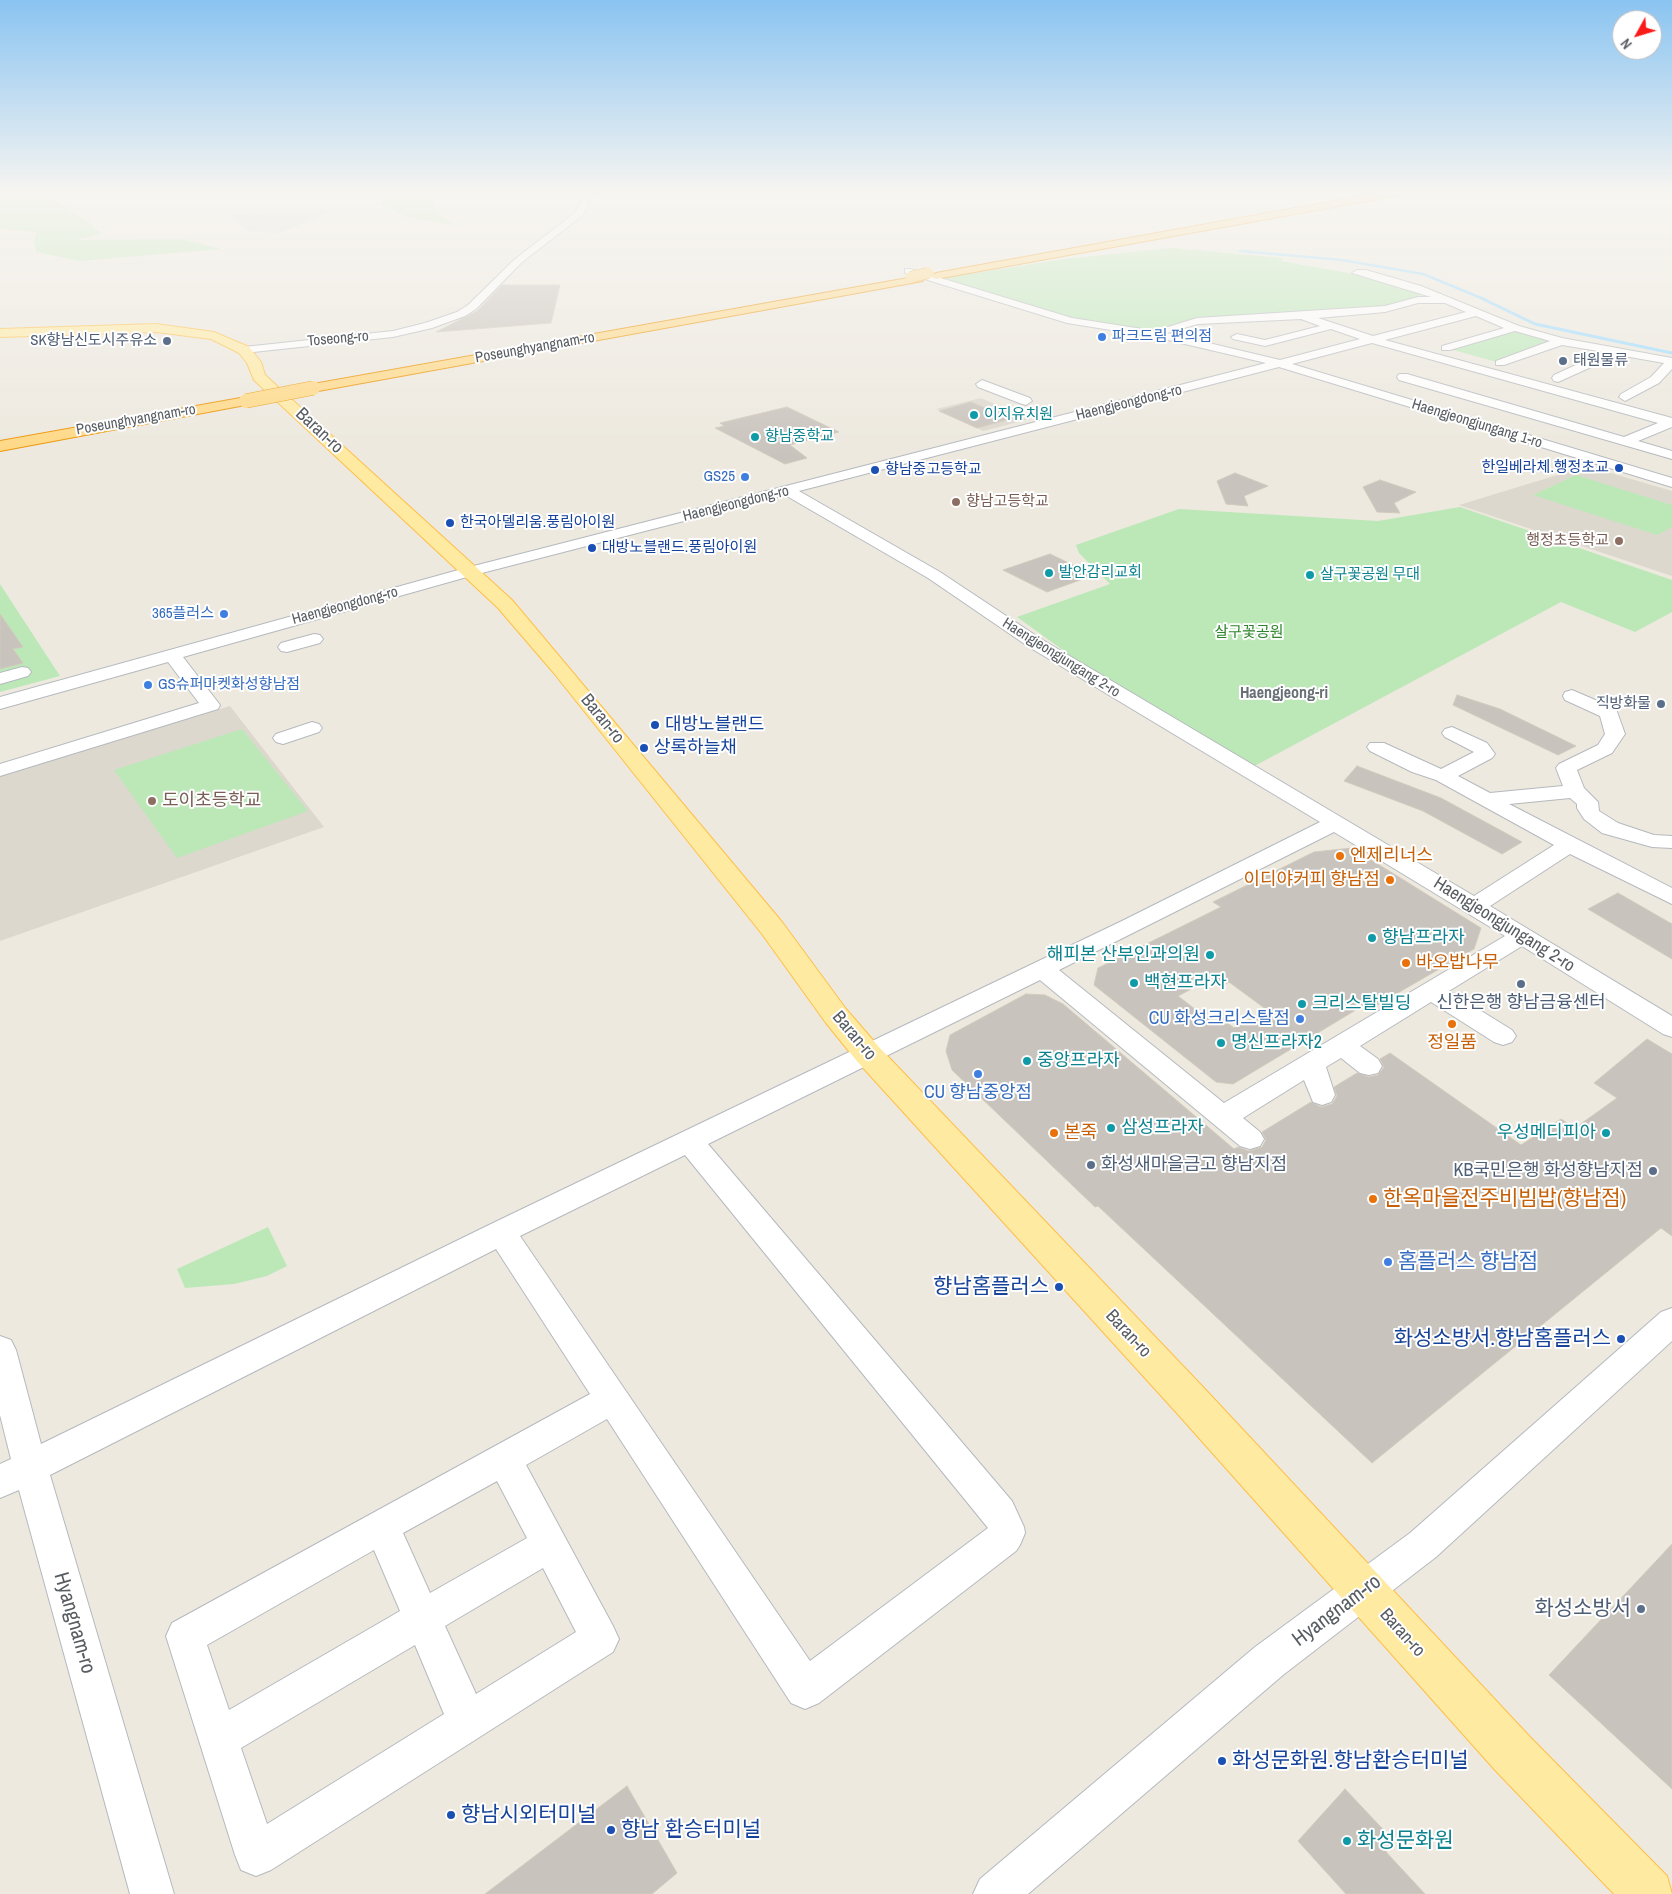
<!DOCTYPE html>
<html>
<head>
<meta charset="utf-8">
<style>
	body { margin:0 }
	#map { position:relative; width:1672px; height:1894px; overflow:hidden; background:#ede9df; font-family:"Archivo Narrow",sans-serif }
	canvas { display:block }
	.north { position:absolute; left:1612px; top:10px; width:50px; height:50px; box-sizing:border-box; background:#fff; border:1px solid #bcbec0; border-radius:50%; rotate:231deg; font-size:14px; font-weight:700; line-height:20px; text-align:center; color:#585d62 }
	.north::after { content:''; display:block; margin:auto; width:18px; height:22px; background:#fa1b19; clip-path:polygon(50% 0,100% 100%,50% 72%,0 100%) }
</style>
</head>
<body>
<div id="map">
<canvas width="1672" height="1894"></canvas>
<div class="north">N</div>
</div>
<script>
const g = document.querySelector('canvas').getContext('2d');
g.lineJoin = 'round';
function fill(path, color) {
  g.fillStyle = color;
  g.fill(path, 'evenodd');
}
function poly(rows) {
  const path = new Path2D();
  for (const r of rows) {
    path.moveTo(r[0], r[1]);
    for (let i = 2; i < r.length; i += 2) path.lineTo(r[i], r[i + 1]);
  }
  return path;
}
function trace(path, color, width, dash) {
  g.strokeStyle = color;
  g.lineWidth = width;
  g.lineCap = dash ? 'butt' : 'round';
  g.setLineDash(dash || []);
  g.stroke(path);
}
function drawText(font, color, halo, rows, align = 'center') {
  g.font = font + ' "Archivo Narrow","Noto Sans KR",sans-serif';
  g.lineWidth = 4;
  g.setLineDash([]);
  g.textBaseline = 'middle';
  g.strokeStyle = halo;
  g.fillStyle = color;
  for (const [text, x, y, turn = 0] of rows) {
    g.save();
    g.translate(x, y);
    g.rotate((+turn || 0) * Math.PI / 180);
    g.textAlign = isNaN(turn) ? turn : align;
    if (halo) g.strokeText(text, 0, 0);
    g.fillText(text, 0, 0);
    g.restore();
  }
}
const industrial = poly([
	[326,209,331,211,279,233,248,231,228,214]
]);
const education = poly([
	[981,398,1030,419,983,431,936,409],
	[1587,466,1672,491,1672,576,1459,505],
	[230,706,324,827,0,941,0,775]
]);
const green = poly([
	[0,193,71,193,50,197,90,223,102,234,76,240,182,239,221,249,80,261,36,252,34,240,37,232,0,229],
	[398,193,431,193,431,201,437,212,454,225,406,217,380,204,384,199],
	[1171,248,1283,258,1281,261,1393,281,1417,288,1420,295,1418,300,1402,306,1217,319,1155,334,1071,321,936,279,1064,259],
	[1515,328,1561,341,1500,363,1446,348],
	[1576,475,1672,505,1672,527,1657,535,1533,495],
	[1460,507,1672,580,1672,612,1635,632,1561,602,1247,770,1149,712,1017,617,1110,584,1079,553,1076,545,1179,509,1378,521],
	[0,584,60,676,0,692],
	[242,729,308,811,177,858,114,770],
	[268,1227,287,1266,267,1276,234,1284,185,1288,177,1269]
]);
const streamFar1 = poly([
	[1240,251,1342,260,1423,274,1486,300]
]);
const stream = poly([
	[1483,299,1535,324,1672,353]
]);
const building = poly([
	[502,285,560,285,551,323,436,332,477,311,502,285],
	[971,402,1011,419,977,428,939,411,971,402],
	[787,407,839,432,790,445,807,458,785,464,715,428,724,426,720,423,787,407],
	[1235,473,1268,486,1244,496,1248,506,1226,504,1217,481,1235,473],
	[1380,480,1416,492,1394,503,1400,513,1377,512,1363,487,1380,480],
	[1050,554,1094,575,1047,592,1003,570,1050,554],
	[0,614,23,647,13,649,23,663,0,669,0,614],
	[1457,695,1500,709,1576,746,1558,755,1453,705,1457,695],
	[1357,766,1441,798,1522,842,1502,854,1423,811,1344,781,1357,766],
	[1352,848,1481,928,1474,949,1370,1009,1364,1005,1233,1084,1216,1082,1094,985,1098,968,1221,907,1213,902,1314,852,1352,848],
	[1214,977,1224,985,1229,982,1267,1010,1234,1028,1221,1018,1213,1023,1178,996,1214,977],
	[1618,893,1672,924,1672,959,1588,909,1618,893],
	[1026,994,1045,995,1063,1004,1234,1149,1238,1147,1249,1151,1262,1147,1266,1140,1262,1132,1311,1102,1321,1107,1332,1104,1337,1096,1334,1087,1357,1073,1369,1077,1378,1075,1384,1067,1380,1059,1390,1053,1521,1145,1561,1119,1575,1128,1617,1098,1594,1083,1647,1039,1672,1054,1672,1236,1661,1228,1372,1463,1098,1206,1095,1207,952,1070,946,1051,950,1035,1026,994],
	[1672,1544,1672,1789,1549,1675,1672,1544],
	[627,1786,677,1873,652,1894,485,1894,627,1786],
	[1345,1789,1395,1842,1386,1852,1425,1894,1346,1894,1298,1841,1345,1789]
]);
const minor = poly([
	[585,193,593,193,583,215,521,263,476,309,465,316,432,328,393,337,244,353,238,350,244,347,393,331,425,323,457,312,468,305,515,259,576,212,585,193],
	[905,269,911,269,1072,318,1155,331,1197,318,1385,306,1418,297,1431,297,1352,273,1357,270,1366,270,1421,286,1519,326,1562,338,1672,358,1672,369,1659,383,1625,401,1619,397,1621,394,1651,377,1664,363,1618,355,1558,382,1554,381,1552,378,1554,375,1604,352,1562,345,1504,365,1496,365,1496,361,1550,341,1515,331,1450,350,1442,350,1442,346,1504,328,1476,316,1385,340,1672,418,1672,427,1638,441,1672,451,1672,459,1399,380,1397,377,1399,374,1407,374,1624,437,1658,423,1372,343,1292,364,1672,478,1672,487,1279,367,799,491,940,572,1041,639,1474,896,1554,845,1436,780,1412,772,1370,751,1367,747,1370,743,1384,743,1441,769,1474,752,1445,737,1442,733,1445,729,1452,727,1487,743,1495,754,1492,758,1458,776,1490,793,1563,786,1556,768,1559,764,1598,745,1605,734,1600,716,1565,700,1563,696,1565,692,1572,690,1616,709,1625,734,1612,753,1577,770,1584,788,1598,802,1599,811,1618,823,1654,835,1672,836,1672,848,1652,847,1602,833,1584,819,1577,808,1577,804,1570,798,1509,804,1672,888,1672,904,1570,854,1490,906,1672,1016,1672,1037,1663,1034,1522,946,1449,991,1512,1030,1516,1036,1512,1042,1503,1045,1494,1042,1431,1002,1360,1046,1378,1059,1382,1066,1378,1073,1369,1075,1360,1073,1341,1058,1326,1067,1335,1095,1331,1102,1322,1105,1313,1102,1304,1080,1243,1118,1260,1132,1264,1139,1260,1146,1250,1149,1240,1146,1040,980,708,1144,1012,1501,1024,1527,1025,1533,1020,1545,1016,1551,819,1703,805,1709,791,1703,607,1419,526,1465,613,1626,619,1639,613,1652,271,1870,256,1876,241,1870,235,1855,166,1636,172,1623,590,1394,496,1249,50,1475,174,1894,130,1894,19,1490,0,1498,0,1464,11,1459,0,1415,0,1336,11,1340,16,1350,41,1444,491,1224,1124,920,1320,822,1029,647,928,578,785,495,474,575,183,657,220,705,218,709,0,776,0,764,199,703,168,662,0,709,0,697,462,569,1266,363,1155,337,1067,323,905,273,905,269],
	[1418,303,1445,303,1466,312,1373,336,1318,318,1385,312,1418,303],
	[1301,319,1320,326,1265,340,1237,334,1231,337,1233,339,1265,346,1331,329,1360,339,1280,360,1167,333,1198,324,1301,319],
	[1334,832,1505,936,1224,1103,1059,970,1334,832],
	[685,1155,988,1528,810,1661,520,1236,685,1155],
	[497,1481,527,1538,430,1593,403,1533,497,1481],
	[374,1550,400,1611,229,1710,207,1645,374,1550],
	[543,1568,576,1632,476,1694,445,1626,543,1568],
	[415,1645,444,1714,267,1824,241,1748,415,1645],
	[982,380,1030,398,1032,401,1026,405,1022,404,978,387,976,384,982,380],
	[314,634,320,635,323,639,320,643,287,652,281,651,278,647,281,643,314,634],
	[22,667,28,668,31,672,28,676,0,684,0,673,22,667],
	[312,722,319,724,322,728,319,732,283,744,276,742,273,738,276,734,312,722],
	[1672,1308,1672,1341,1436,1557,1283,1675,1028,1894,973,1894,980,1879,1255,1647,1410,1533,1661,1312,1672,1308]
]);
const major = poly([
	[156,324,214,332,249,347,261,362,265,375,512,600,782,922,846,1009,878,1046,1203,1387,1529,1736,1667,1876,1672,1894,1614,1894,1495,1770,1175,1411,856,1060,826,1023,762,934,553,672,498,608,254,380,247,363,239,353,211,339,156,332,0,337,0,329,156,324]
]);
const highway = poly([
	[1378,193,1400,193,1395,196,936,279,930,276,936,273,1378,193],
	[919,276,923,277,923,281,313,392,306,388,313,384,919,276],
	[246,397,253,401,251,404,0,451,0,441,246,397]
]);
const highwayBridgeFar1 = poly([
	[911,277,928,273]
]);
const highwayBridge = poly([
	[246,401,313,388]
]);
const markers = [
	[1102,337,5,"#3f7fe0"],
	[167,341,5,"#5c6f8a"],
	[1563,361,5,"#5c6f8a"],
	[974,415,5,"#0f9aa8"],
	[755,437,5,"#0f9aa8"],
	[1619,468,5,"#1a4fb4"],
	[875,470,5,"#1a4fb4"],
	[745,477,5,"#3f7fe0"],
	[956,502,5,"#8d6e63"],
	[450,523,5,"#1a4fb4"],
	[1619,541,5,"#8d6e63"],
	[592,548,5,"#1a4fb4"],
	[1049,573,5,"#0f9aa8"],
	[1310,575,5,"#0f9aa8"],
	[224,614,5,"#3f7fe0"],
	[148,685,5,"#3f7fe0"],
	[1661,704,5,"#5c6f8a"],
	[655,725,5,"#1a4fb4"],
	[644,748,5,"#1a4fb4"],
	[152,801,5,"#8d6e63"],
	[1340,856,5,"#e8710a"],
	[1390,880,5,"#e8710a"],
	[1372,938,5,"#0f9aa8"],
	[1210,955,5,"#0f9aa8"],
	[1406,963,5,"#e8710a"],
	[1134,983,5,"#0f9aa8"],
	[1521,984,5,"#5c6f8a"],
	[1302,1004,5,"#0f9aa8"],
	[1300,1019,5,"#3f7fe0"],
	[1452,1024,5,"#e8710a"],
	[1221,1043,5,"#0f9aa8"],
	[1027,1061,5,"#0f9aa8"],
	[978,1074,5,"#3f7fe0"],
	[1111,1128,5,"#0f9aa8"],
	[1054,1133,5,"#e8710a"],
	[1606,1133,5,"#0f9aa8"],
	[1091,1165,5,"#5c6f8a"],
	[1653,1171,5,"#5c6f8a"],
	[1373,1199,5,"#e8710a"],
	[1388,1262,5,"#3f7fe0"],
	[1059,1287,5,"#1a4fb4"],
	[1621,1339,5,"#1a4fb4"],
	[1641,1609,5,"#5c6f8a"],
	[1222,1761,5,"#1a4fb4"],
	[451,1815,5,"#1a4fb4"],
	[611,1830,5,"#1a4fb4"],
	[1347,1841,5,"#0f9aa8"]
];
const farShopnames = [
	["파크드림 편의점",1112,337],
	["GS25",735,477,"right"],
	["365플러스",214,614,"right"],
	["GS슈퍼마켓화성향남점",158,685]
];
const farStreetnames = [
	["Toseong-ro",338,339,-5],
	["Poseunghyangnam-ro",535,348,-10],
	["Haengjeongdong-ro",1129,403,-14],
	["Poseunghyangnam-ro",136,420,-10],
	["Haengjeongjungang 1-ro",1477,424,17],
	["Haengjeongdong-ro",736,504,-14],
	["Haengjeongdong-ro",345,606,-15],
	["Haengjeongjungang 2-ro",1061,658,32]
];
const farServicenames = [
	["SK향남신도시주유소",157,341],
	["태원물류",1573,361,"left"],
	["직방화물",1651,704]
];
const farCulturenames = [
	["이지유치원",984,415],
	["향남중학교",765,437],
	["발안감리교회",1059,573],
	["살구꽃공원 무대",1320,575]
];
const farTransitnames = [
	["한일베라체.행정초교",1609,468,"right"],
	["향남중고등학교",885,470],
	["한국아델리움.풍림아이원",460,523],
	["대방노블랜드.풍림아이원",602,548]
];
const farEducationnames = [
	["향남고등학교",966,502],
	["행정초등학교",1609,541,"right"]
];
const farParknames = [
	["살구꽃공원",1249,633]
];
const farQuarternames = [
	["Haengjeong-ri",1284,694]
];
const streetNames = [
	["Baran-ro",319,431,43],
	["Baran-ro",602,719,51],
	["Haengjeongjungang 2-ro",1504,925,32],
	["Baran-ro",854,1036,50],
	["Baran-ro",1128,1334,47],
	["Baran-ro",1402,1633,48]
];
const transitNames = [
	["대방노블랜드",665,725],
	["상록하늘채",654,748]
];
const educationNames = [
	["도이초등학교",162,801]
];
const foodNames = [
	["엔제리너스",1350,856],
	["이디야커피 향남점",1380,880,"right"],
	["바오밥나무",1416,963],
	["정일품",1452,1043,"center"],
	["본죽",1064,1133]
];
const cultureNames = [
	["향남프라자",1382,938],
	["해피본 산부인과의원",1200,955,"right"],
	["백현프라자",1144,983],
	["크리스탈빌딩",1312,1004],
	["명신프라자2",1231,1043],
	["중앙프라자",1037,1061],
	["삼성프라자",1121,1128],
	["우성메디피아",1596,1133,"right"]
];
const serviceNames = [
	["신한은행 향남금융센터",1521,1003],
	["화성새마을금고 향남지점",1101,1165,"left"],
	["KB국민은행 화성향남지점",1643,1171,"right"]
];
const shopNames = [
	["CU 화성크리스탈점",1290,1019],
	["CU 향남중앙점",978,1093,"center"]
];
const nearFoodnames = [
	["한옥마을전주비빔밥(향남점)",1383,1199]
];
const nearShopnames = [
	["홈플러스 향남점",1398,1262]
];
const nearTransitnames = [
	["향남홈플러스",1049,1287,"right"],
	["화성소방서.향남홈플러스",1611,1339,"right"],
	["화성문화원.향남환승터미널",1232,1761],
	["향남시외터미널",461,1815],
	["향남 환승터미널",621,1830]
];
const nearServicenames = [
	["화성소방서",1631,1609]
];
const nearStreetnames = [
	["Hyangnam-ro",1337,1611,-37],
	["Hyangnam-ro",74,1623,74]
];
const nearCulturenames = [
	["화성문화원",1357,1841]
];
fill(industrial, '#dddbd4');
fill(education, '#ddd8ce');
fill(green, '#bce8b8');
trace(streamFar1, '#9ddbff', 2.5);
trace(stream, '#9ddbff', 3);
fill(building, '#c8c3bc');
trace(building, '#d2cabd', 1);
trace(minor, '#b5b9be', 2);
trace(major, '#ffbf46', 2);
trace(highway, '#ec9300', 2);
fill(minor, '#fff');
fill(major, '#ffeaa2');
fill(highway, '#ffd884');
trace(highwayBridgeFar1, '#ec9300', 12, []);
trace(highwayBridge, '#ec9300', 15, []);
trace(highwayBridgeFar1, '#ffd884', 11);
trace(highwayBridge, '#ffd884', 14);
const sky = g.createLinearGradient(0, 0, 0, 458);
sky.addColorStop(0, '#8ac4f1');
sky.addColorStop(0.42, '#f7f5f1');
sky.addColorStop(1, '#f7f5f100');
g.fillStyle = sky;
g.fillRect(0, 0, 1672, 458);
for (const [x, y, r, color] of markers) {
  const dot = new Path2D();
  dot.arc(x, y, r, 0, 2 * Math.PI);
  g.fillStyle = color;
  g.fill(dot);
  trace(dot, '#fff', 2);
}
drawText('15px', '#366cbe', '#fff', farShopnames, 'left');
drawText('15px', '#585d62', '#fff', farStreetnames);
drawText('15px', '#4e5e75', '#fff', farServicenames, 'right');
drawText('15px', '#0d838f', '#fff', farCulturenames, 'left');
drawText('15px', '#164399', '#fff', farTransitnames, 'left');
drawText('15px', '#785e54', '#fff', farEducationnames, 'left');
drawText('15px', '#2e862c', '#fff', farParknames);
drawText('bold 16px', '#696f74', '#fff', farQuarternames);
drawText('18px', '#585d62', '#fff', streetNames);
drawText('18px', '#164399', '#fff', transitNames, 'left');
drawText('18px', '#785e54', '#fff', educationNames, 'left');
drawText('18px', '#c56008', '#fff', foodNames, 'left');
drawText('18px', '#0d838f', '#fff', cultureNames, 'left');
drawText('18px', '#4e5e75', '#fff', serviceNames);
drawText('18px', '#366cbe', '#fff', shopNames, 'right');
drawText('21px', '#c56008', '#fff', nearFoodnames, 'left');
drawText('21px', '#366cbe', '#fff', nearShopnames, 'left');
drawText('21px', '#164399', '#fff', nearTransitnames, 'left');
drawText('21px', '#4e5e75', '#fff', nearServicenames, 'right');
drawText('21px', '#585d62', '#fff', nearStreetnames);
drawText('21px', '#0d838f', '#fff', nearCulturenames, 'left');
</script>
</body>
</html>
